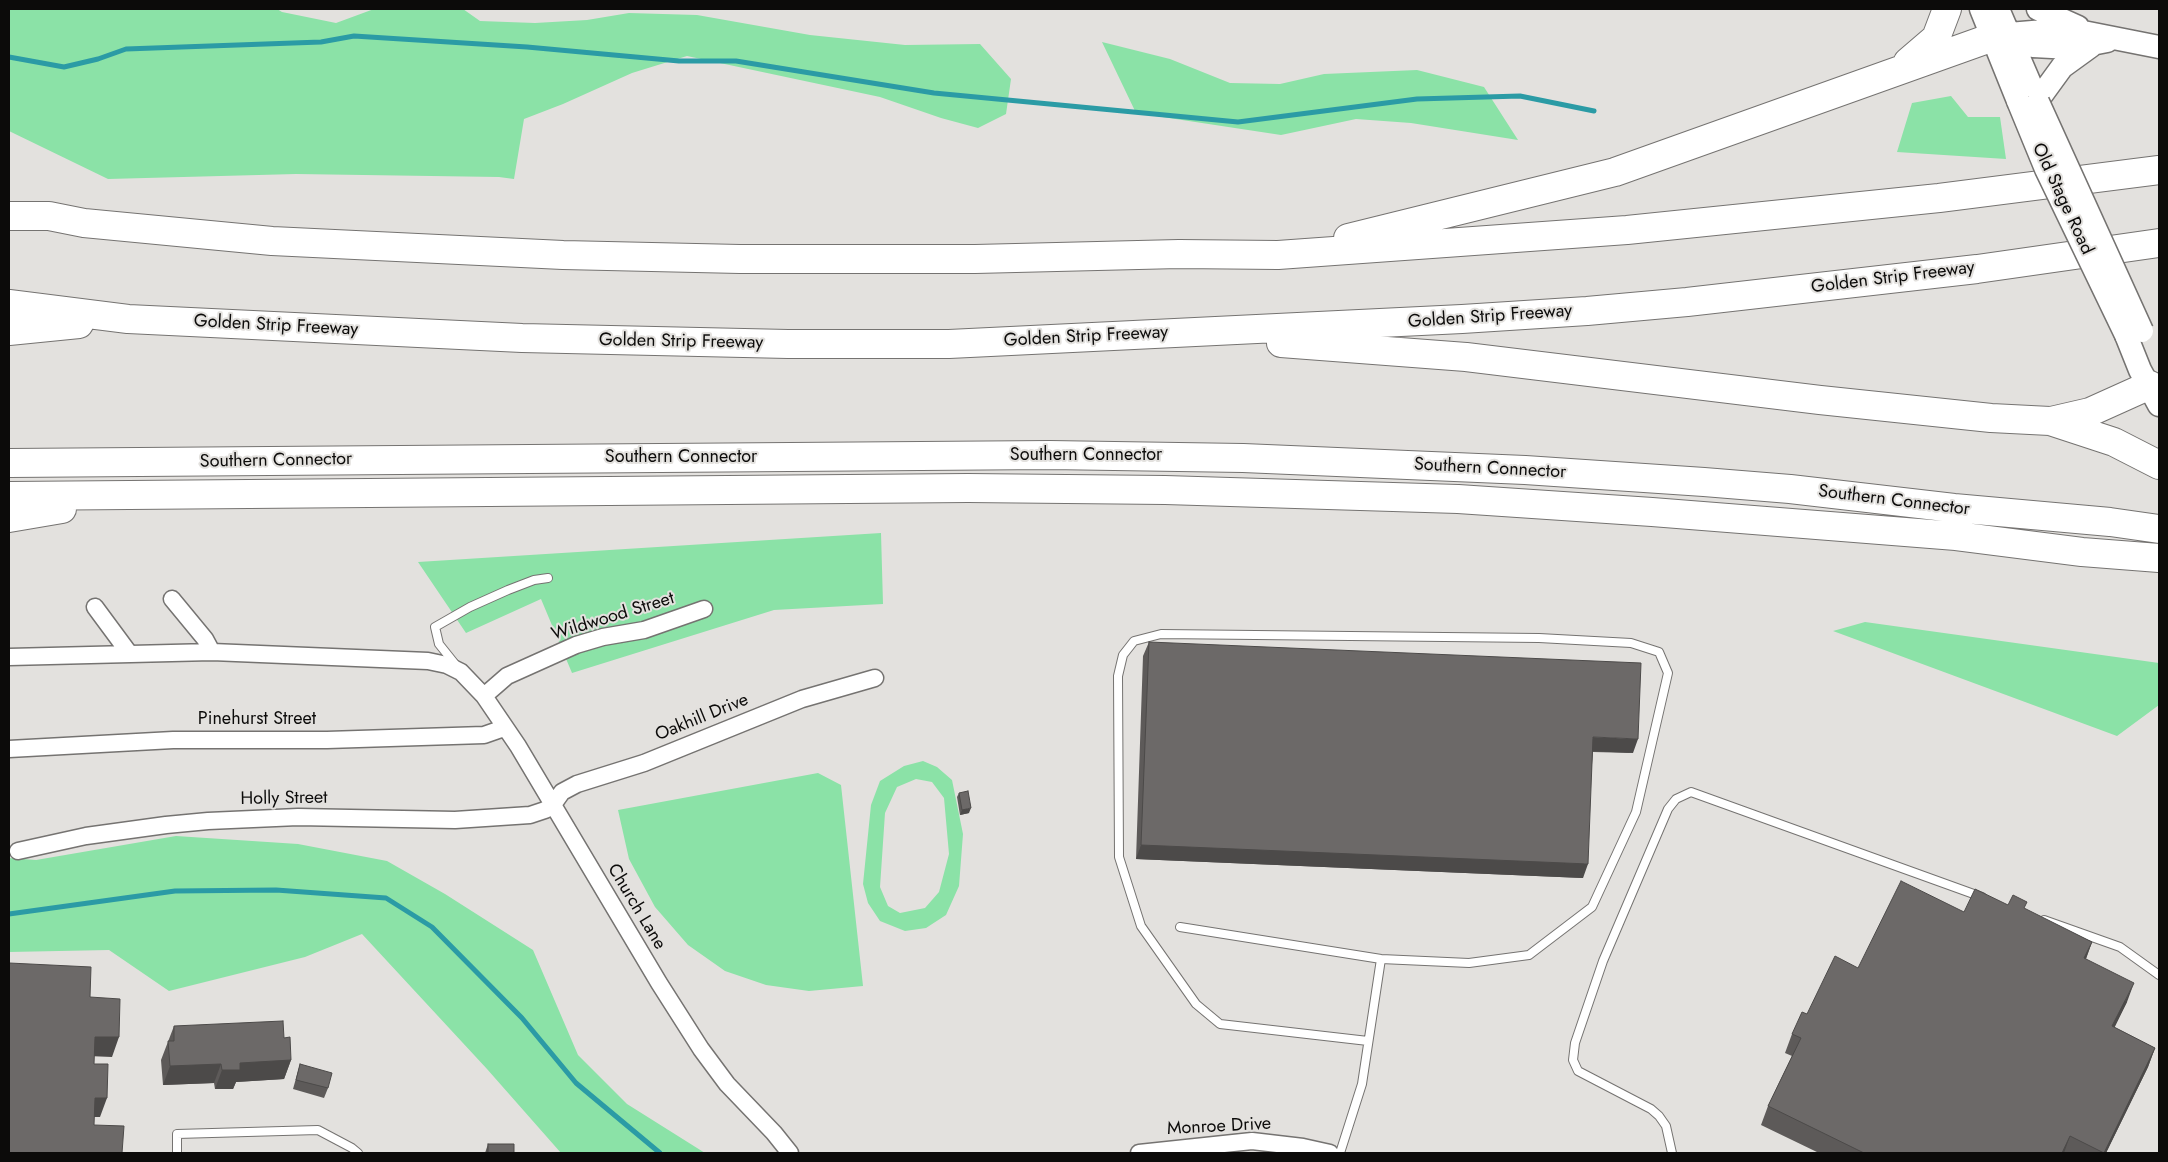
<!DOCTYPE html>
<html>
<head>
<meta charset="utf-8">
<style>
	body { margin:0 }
	#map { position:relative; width:2168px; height:1162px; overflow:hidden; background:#e3e1de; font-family:Jost,sans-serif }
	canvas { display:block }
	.frame { position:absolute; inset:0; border:10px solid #0c0b0a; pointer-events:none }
</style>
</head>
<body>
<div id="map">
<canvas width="2168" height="1162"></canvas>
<div class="frame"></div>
</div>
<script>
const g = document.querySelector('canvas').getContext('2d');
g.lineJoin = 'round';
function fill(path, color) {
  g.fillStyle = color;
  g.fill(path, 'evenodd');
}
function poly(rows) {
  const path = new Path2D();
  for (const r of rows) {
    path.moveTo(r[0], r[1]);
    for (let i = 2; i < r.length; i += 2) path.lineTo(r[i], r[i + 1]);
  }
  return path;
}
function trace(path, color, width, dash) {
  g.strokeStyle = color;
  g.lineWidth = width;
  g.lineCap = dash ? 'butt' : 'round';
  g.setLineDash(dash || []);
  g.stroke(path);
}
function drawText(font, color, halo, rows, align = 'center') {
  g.font = font + ' Jost,sans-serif';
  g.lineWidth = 4;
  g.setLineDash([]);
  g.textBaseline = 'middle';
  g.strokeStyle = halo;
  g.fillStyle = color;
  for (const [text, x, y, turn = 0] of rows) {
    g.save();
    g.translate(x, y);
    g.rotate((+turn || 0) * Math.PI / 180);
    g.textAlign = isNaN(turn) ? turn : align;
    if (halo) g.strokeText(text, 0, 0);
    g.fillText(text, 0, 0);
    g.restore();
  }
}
const green = poly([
	[9,9,277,9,282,12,336,23,374,9,463,9,480,21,535,23,587,20,629,13,697,15,810,35,905,45,980,44,1011,79,1006,114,978,128,941,118,880,97,687,56,632,73,563,104,524,119,514,179,499,177,296,174,108,179,9,131],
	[1102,42,1170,59,1230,83,1280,84,1324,74,1417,70,1484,87,1518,140,1411,123,1356,119,1281,135,1136,113],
	[1951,96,1968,117,2000,117,2006,159,1897,152,1912,103],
	[881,533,883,604,774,610,572,673,541,599,466,633,418,562],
	[1865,622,2159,663,2159,705,2117,736,1833,631],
	[923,761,937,767,952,780,963,834,959,886,946,915,926,928,905,931,880,921,868,903,863,884,871,805,880,781,904,766],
	[916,779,932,782,944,798,949,854,939,892,925,908,900,913,888,906,880,887,885,813,897,787],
	[818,773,841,785,863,986,809,991,766,985,725,971,688,945,655,907,629,859,618,810],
	[176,836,298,844,387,861,445,894,533,950,578,1055,627,1104,705,1153,561,1153,487,1069,362,934,305,957,169,991,109,950,9,952,9,858,36,860]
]);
const stream = poly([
	[9,57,64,67,98,59,126,49,321,42,354,36,527,47,679,61,736,61,934,93,1238,122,1417,99,1520,96,1594,111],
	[9,914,175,891,276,890,386,898,432,927,522,1018,576,1083,660,1153]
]);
const lane = poly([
	[455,664,439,644,435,627,470,607,508,590,534,580,548,578],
	[2044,920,2120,947,2159,975],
	[1180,927,1381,959,1469,963,1529,955,1592,907,1636,812,1668,673,1659,652,1631,643,1539,638,1161,634,1134,641,1123,655,1118,676,1119,857,1141,926,1196,1004,1220,1024,1368,1041],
	[177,1153,177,1134,318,1130,352,1148,358,1153],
	[1340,1153,1362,1084,1381,959],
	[1672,1153,1666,1126,1659,1116,1651,1109,1578,1071,1573,1060,1575,1043,1603,961,1668,809,1676,799,1691,792,1982,897]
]);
const street = poly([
	[172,599,205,639,212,652],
	[95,607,129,653],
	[9,657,212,652,428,661,447,665,461,672,484,696,518,746,659,983,701,1049,727,1084,774,1133,790,1153],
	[484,696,507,676,576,645,603,637,644,630,704,609],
	[9,749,173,740,327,740,484,735,504,728],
	[18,851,86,836,166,825,208,821,298,817,455,820,530,815,545,810,552,806,562,792,577,784,644,763,802,699,875,678],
	[1139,1153,1252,1141,1303,1147,1330,1153]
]);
const secondary = poly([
	[1981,9,2018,101],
	[1998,9,2038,102],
	[2038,9,2078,27],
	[1993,37,2009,34,2068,29,2159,47],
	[2021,40,2033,46,2071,48,2107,41],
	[2038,100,2062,67,2091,46],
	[2126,335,2140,370,2159,405]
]);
const highway = poly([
	[1908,62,1936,38,1947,9],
	[9,216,49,216,84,223,272,241,563,255,740,259,975,259,1179,254,1278,255,1627,230,1939,198,2159,170],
	[1348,238,1615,172,1993,37],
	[9,304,128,319,522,338,788,344,949,344,1462,319,1587,311,1687,302,1977,269,2159,243],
	[9,331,79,324],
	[1281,343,1466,357,1820,400,1991,418,2050,421,2114,442,2159,465],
	[2051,421,2090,412,2150,385],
	[9,463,1050,455,1243,458,1525,470,1704,482,1790,489,1954,508,2110,522,2159,529],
	[9,496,968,488,1165,490,1458,499,1652,512,1956,536,2082,552,2159,558],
	[9,518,62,509]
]);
const secondaryBridge = poly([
	[2018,101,2046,169,2126,335],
	[2038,102,2142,331]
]);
const wall = poly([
	[1149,642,1633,753,1593,752,1583,878,1136,859,1143,656],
	[959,793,969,813,960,815,957,797],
	[2008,905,2024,909,2092,942,2086,959,2127,1002,2114,1027,2155,1048,2148,1067,2106,1153,1819,1153,1761,1125,1768,1106,1792,1056,1785,1053,1792,1034,1807,1014,1858,968,1964,912],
	[174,1026,284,1038,291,1060,284,1079,236,1082,233,1089,215,1089,214,1083,163,1085,161,1060],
	[300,1064,328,1088,324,1098,293,1089],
	[488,1144,514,1153,485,1153]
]);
const shadedWall = poly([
	[1593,737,1638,739,1633,753,1588,751],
	[971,808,969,813,960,815,962,810],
	[1141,845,1588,864,1583,878,1136,859],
	[2092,942,2085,961,2084,958],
	[2134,983,2127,1002,2106,1045,2112,1026],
	[95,1037,119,1037,112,1057,88,1056],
	[2155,1048,2148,1067,2106,1153,2104,1153],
	[291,1060,284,1079,236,1082,233,1089,215,1089,222,1070,240,1063],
	[221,1064,214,1083,163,1085,170,1066],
	[95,1098,107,1098,100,1117,88,1117],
	[2070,1136,2064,1153,2062,1153]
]);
const building = poly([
	[1149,642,1641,663,1638,739,1593,737,1588,864,1141,845,1149,642],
	[968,791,971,808,962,810,959,793,968,791],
	[1901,881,1964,912,1975,889,2008,905,2013,895,2027,902,2024,908,2092,942,2084,958,2134,983,2112,1026,2155,1048,2104,1153,2070,1136,2062,1153,1864,1153,1768,1106,1801,1038,1792,1034,1802,1012,1807,1014,1835,956,1858,968,1901,881],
	[9,963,91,967,90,997,120,999,119,1037,95,1037,94,1064,108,1064,107,1098,95,1098,94,1125,124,1126,122,1153,9,1153,9,963],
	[283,1021,284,1038,290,1037,291,1060,240,1063,240,1070,222,1070,221,1064,170,1066,168,1041,174,1041,174,1026,283,1021],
	[300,1064,332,1073,328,1088,296,1080,300,1064],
	[488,1144,514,1144,514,1153,488,1153,488,1144]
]);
const streetNames = [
	["Old Stage Road",2062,199,65],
	["Golden Strip Freeway",1893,278,-7],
	["Golden Strip Freeway",1490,317,-4],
	["Golden Strip Freeway",276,326,3],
	["Golden Strip Freeway",1086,337,-3],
	["Golden Strip Freeway",681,342,1],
	["Southern Connector",1086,456],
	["Southern Connector",681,458],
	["Southern Connector",276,461,-1],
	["Southern Connector",1490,469,3],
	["Southern Connector",1894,501,7],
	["Wildwood Street",613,617,-17],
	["Oakhill Drive",702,718,-22],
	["Pinehurst Street",257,720],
	["Holly Street",284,799,-1],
	["Church Lane",636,907,59],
	["Monroe Drive",1219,1127,-3]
];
fill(green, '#8be2a7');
trace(stream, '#2b9ba5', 5);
trace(lane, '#757371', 10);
trace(street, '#757371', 19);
trace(secondary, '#757371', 25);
trace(highway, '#757371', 30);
trace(lane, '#fff', 8);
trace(street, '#fff', 16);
trace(secondary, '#fff', 22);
trace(highway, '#fff', 28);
trace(secondaryBridge, '#757371', 25, []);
trace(secondaryBridge, '#fff', 22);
fill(wall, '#5d5a59');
fill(shadedWall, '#4c4a49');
fill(building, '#6c6968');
trace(building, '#4c4a49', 1);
drawText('18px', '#0c0b0a', '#e3e1de', streetNames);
</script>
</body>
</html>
